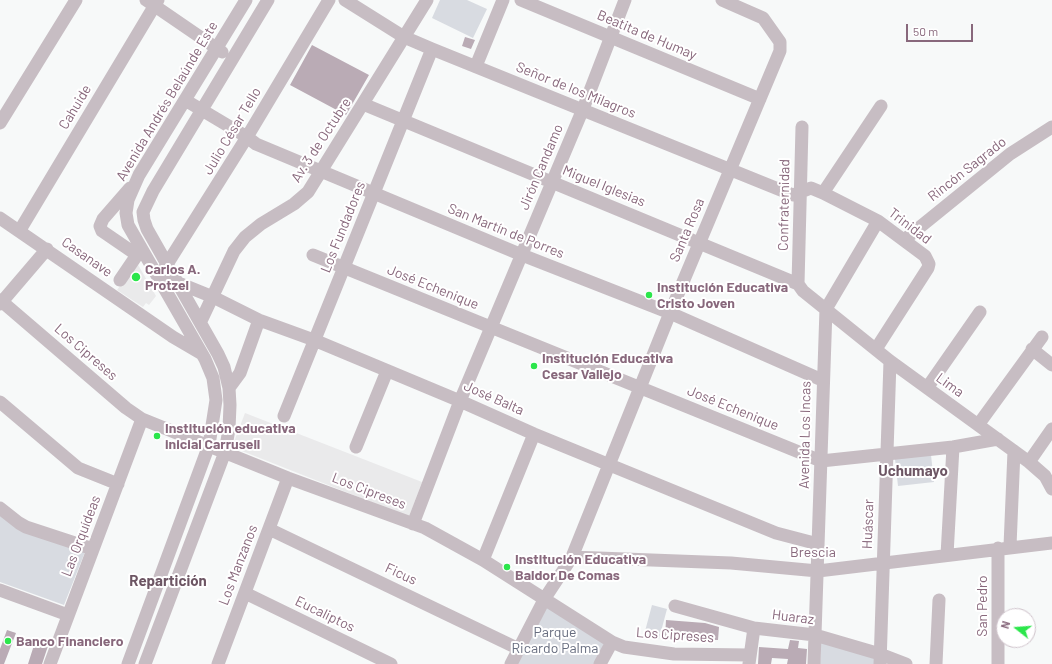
<!DOCTYPE html>
<html>
<head>
<meta charset="utf-8">
<style>
	body { margin:0 }
	#map { position:relative; width:1052px; height:664px; overflow:hidden; background:#f7f9f9; font-family:Barlow,sans-serif }
	canvas { display:block }
	.north { position:absolute; left:996px; top:608px; width:40px; height:40px; box-sizing:border-box; background:#fff; border:1px solid #cfc3cb; border-radius:50%; rotate:287deg; font-size:11px; font-weight:700; line-height:16px; text-align:center; color:#88687c }
	.north::after { content:''; display:block; margin:auto; width:14px; height:18px; background:#2be64b; clip-path:polygon(50% 0,100% 100%,50% 72%,0 100%) }
	.scale { position:absolute; left:906px; top:24px; width:67px; height:18px; box-sizing:border-box; border:2px solid #88687c; border-top:0; padding-left:5px; font-size:12px; line-height:14px; white-space:nowrap; color:#88687c; -webkit-text-stroke:3px #fff; paint-order:stroke }
</style>
</head>
<body>
<div id="map">
<canvas width="1052" height="664"></canvas>
<div class="north">N</div>
<div class="scale">50 m</div>
</div>
<script>
const g = document.querySelector('canvas').getContext('2d');
g.lineJoin = 'round';
function fill(path, color) {
  g.fillStyle = color;
  g.fill(path, 'evenodd');
}
function poly(rows) {
  const path = new Path2D();
  for (const r of rows) {
    path.moveTo(r[0], r[1]);
    for (let i = 2; i < r.length; i += 2) path.lineTo(r[i], r[i + 1]);
  }
  return path;
}
function trace(path, color, width, dash) {
  g.strokeStyle = color;
  g.lineWidth = width;
  g.lineCap = dash ? 'butt' : 'round';
  g.setLineDash(dash || []);
  g.stroke(path);
}
function drawText(font, color, halo, rows, align = 'center') {
  g.font = font + ' Barlow,sans-serif';
  g.lineWidth = 4;
  g.setLineDash([]);
  g.textBaseline = 'middle';
  g.strokeStyle = halo;
  g.fillStyle = color;
  for (const [text, x, y, turn = 0] of rows) {
    g.save();
    g.translate(x, y);
    g.rotate((+turn || 0) * Math.PI / 180);
    g.textAlign = isNaN(turn) ? turn : align;
    if (halo) g.strokeText(text, 0, 0);
    g.fillText(text, 0, 0);
    g.restore();
  }
}
const built = poly([
	[137,263,156,296,149,305,146,303,143,307,117,290],
	[245,413,422,482,409,517,232,447]
]);
const green = poly([
	[440,0,467,0,487,9,473,38,432,18],
	[931,455,934,482,898,486,895,459],
	[0,514,85,552,64,605,0,582],
	[545,604,606,644,596,664,516,664],
	[652,605,667,609,659,639,644,635],
	[821,638,877,654,877,664,820,664]
]);
const building = poly([
	[465,37,475,40,471,49,462,46],
	[312,45,369,75,346,115,290,85],
	[666,620,705,623,719,627,718,640,685,640,685,638,665,637],
	[7,630,16,633,4,664,0,664,0,649],
	[790,640,799,641,798,648,807,649,806,664,787,664,788,659,772,658,771,664,758,664,759,647,788,649],
	[35,642,48,646,42,664,28,664]
]);
const minor = poly([
	[146,0,222,52],
	[329,0,247,137,159,277,176,282,213,297,259,320,314,340,460,401,534,434,776,533,818,544],
	[345,0,404,37,432,49,793,195,811,188,823,193,878,221,925,256,929,264,928,268,876,349],
	[521,0,760,99],
	[476,66,503,0],
	[185,100,247,137,256,144,522,255,670,313,822,380],
	[363,104,798,284,803,291,890,361,1029,462,1045,476,1052,489],
	[0,123,76,0],
	[130,188,103,219,100,226,102,231,137,255,143,252],
	[823,193,881,106],
	[0,218,173,337,202,354],
	[20,230,158,0],
	[904,240,1010,154,1052,127],
	[313,255,821,461,953,447,998,439],
	[120,280,137,255],
	[798,284,802,127],
	[0,300,126,408,142,419,288,478,425,528,483,560,612,642,624,647,674,654,749,655],
	[0,304,47,249],
	[201,321,234,251,245,237,261,224,294,204,308,192,427,0],
	[1032,349,1052,365],
	[229,388,240,373,259,320],
	[927,388,980,312],
	[0,402,78,468,118,484],
	[284,416,432,49],
	[978,425,1042,337],
	[356,447,387,371],
	[1029,462,1052,429],
	[0,508,19,523,26,527,93,549],
	[413,524,460,401,583,109,625,0],
	[269,529,519,649],
	[1010,546,1014,451],
	[998,548,998,664],
	[947,555,953,447],
	[572,557,731,563,818,571,1052,543],
	[483,560,534,434],
	[0,590,68,615],
	[245,593,391,664],
	[675,606,754,628,815,635,880,654,906,664],
	[50,664,142,419],
	[128,664,209,445,216,400,213,378,205,359,128,225,126,213,128,200,139,175,246,0],
	[145,664,225,452,229,429,230,405,229,388,224,367,218,354,147,229,144,220,143,212,153,191,268,0],
	[218,664,288,478],
	[511,664,545,598,572,557,670,313,780,51,780,42,763,18,722,0],
	[600,664,612,642],
	[749,664,754,628],
	[814,664,826,309,878,221],
	[880,664,890,361],
	[936,664,939,600]
]);
const markers = [
	[136,277,5,"#2be64b"],
	[649,295,4,"#2be64b"],
	[534,366,4,"#2be64b"],
	[157,436,4,"#2be64b"],
	[507,567,4,"#2be64b"],
	[8,641,4,"#2be64b"]
];
const streetNames = [
	["Beatita de Humay",647,35,23],
	["Señor de los Milagros",576,90,22],
	["Avenida Andrés Belaúnde Este",167,101,-59],
	["Cahuide",75,107,-59],
	["Julio César Tello",232,131,-59],
	["Av. 3 de Octubre",321,140,-57],
	["Jirón Candamo",541,167,-67],
	["Rincón Sagrado",967,169,-38],
	["Miguel Iglesias",604,186,22],
	["Confraternidad",784,205,-89],
	["Trinidad",910,226,37],
	["Los Fundadores",343,227,-68],
	["Santa Rosa",687,230,-67],
	["San Martín de Porres",506,231,22],
	["Casanave",87,257,35],
	["José Echenique",433,287,22],
	["Los Cipreses",86,352,41],
	["Lima",950,385,36],
	["José Balta",494,398,24],
	["José Echenique",733,408,22],
	["Avenida Los Incas",805,435,-89],
	["Los Cipreses",369,491,21],
	["Huáscar",868,524,-88],
	["Las Orquídeas",81,536,-69],
	["Brescia",813,552],
	["Los Manzanos",238,565,-69],
	["Ficus",401,574,25],
	["San Pedro",982,606,-90],
	["Eucaliptos",325,614,26],
	["Huaraz",793,617,7],
	["Los Cipreses",675,635,4]
];
const poiNames = [
	["Carlos A.",145,269],
	["Protzel",145,285],
	["Institución Educativa",657,287],
	["Cristo Joven",657,303],
	["Institución Educativa",542,358],
	["Cesar Vallejo",542,374],
	["Institución educativa",165,428],
	["inicial Carrusell",165,444],
	["Institución Educativa",515,559],
	["Baldor De Comas",515,575],
	["Banco Financiero",16,641]
];
const parkNames = [
	["Parque",555,632],
	["Ricardo Palma",555,648]
];
const neighbourhoodNames = [
	["Uchumayo",913,471],
	["Repartición",168,581]
];
fill(built, '#eaeaeb');
fill(green, '#d8dbe1');
fill(building, '#baabb5');
trace(minor, '#c7bdc3', 13);
for (const [x, y, r, color] of markers) {
  const dot = new Path2D();
  dot.arc(x, y, r, 0, 2 * Math.PI);
  g.fillStyle = color;
  g.fill(dot);
  trace(dot, '#fff', 1.5);
}
drawText('14px', '#88687c', '#fff', streetNames);
drawText('bold 14px', '#88687c', '#fff', poiNames, 'left');
drawText('14px', '#676d7f', '#fff', parkNames);
drawText('bold 15px', '#6d5664', '#fff', neighbourhoodNames);
</script>
</body>
</html>
